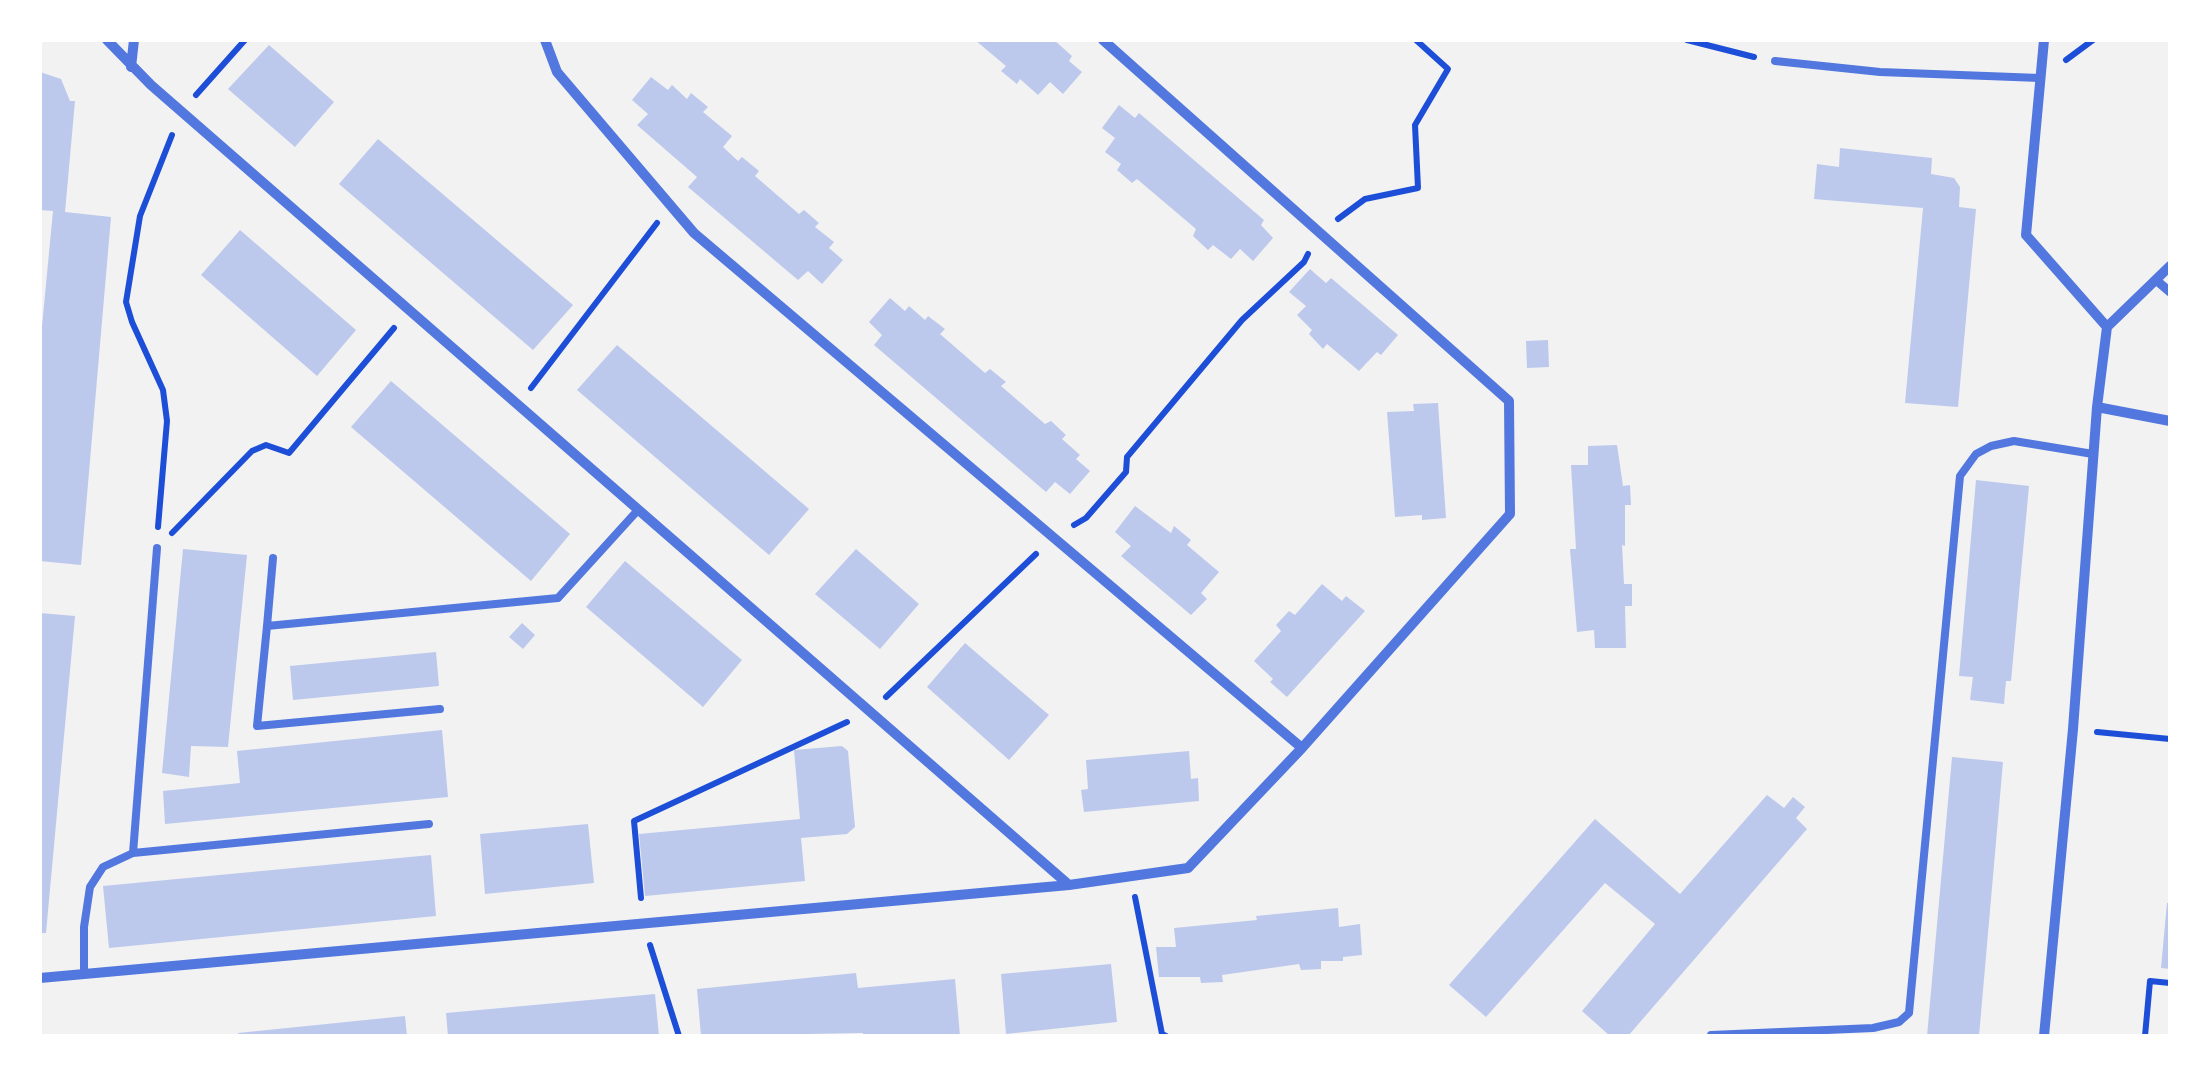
<!DOCTYPE html>
<html>
<head>
<meta charset="utf-8">
<style>
	body { margin:0 }
	#map { position:relative; width:2210px; height:1076px; overflow:hidden; background:#f2f2f2; font-family:Lato,sans-serif }
	canvas { display:block }
	.frame { position:absolute; inset:0; border:42px solid #fff; pointer-events:none }
</style>
</head>
<body>
<div id="map">
<canvas width="2210" height="1076"></canvas>
<div class="frame"></div>
</div>
<script>
const g = document.querySelector('canvas').getContext('2d');
g.lineJoin = 'round';
function fill(path, color) {
  g.fillStyle = color;
  g.fill(path, 'evenodd');
}
function poly(rows) {
  const path = new Path2D();
  for (const r of rows) {
    path.moveTo(r[0], r[1]);
    for (let i = 2; i < r.length; i += 2) path.lineTo(r[i], r[i + 1]);
  }
  return path;
}
function trace(path, color, width, dash) {
  g.strokeStyle = color;
  g.lineWidth = width;
  g.lineCap = dash ? 'butt' : 'round';
  g.setLineDash(dash || []);
  g.stroke(path);
}
const building = poly([
	[975,40,1054,40,1072,56,1069,61,1082,72,1063,94,1050,82,1038,95,1020,79,1017,84,1001,71,1006,66],
	[269,45,334,102,295,147,228,89],
	[40,72,61,79,70,101,75,101,65,212,111,217,81,565,40,561,40,347,53,211,40,210],
	[651,77,668,90,672,85,687,99,691,93,708,107,703,112,732,136,723,147,738,161,742,157,759,171,755,176,799,214,804,210,819,223,815,227,834,242,829,248,843,260,822,284,808,271,798,280,688,187,697,177,637,125,648,114,632,100],
	[1119,105,1135,118,1139,113,1264,220,1261,225,1273,238,1253,261,1240,249,1231,259,1213,245,1208,250,1193,236,1196,229,1137,179,1132,183,1117,170,1121,164,1105,152,1115,138,1102,128],
	[378,139,573,305,533,350,339,184],
	[1840,148,1932,158,1931,174,1954,178,1960,187,1959,207,1976,209,1958,407,1905,403,1923,208,1814,199,1817,164,1839,167],
	[240,230,356,330,317,376,201,275],
	[1310,269,1326,283,1331,278,1398,335,1381,355,1377,352,1359,371,1327,344,1323,349,1309,334,1312,330,1297,315,1306,306,1289,292],
	[890,298,905,311,909,306,925,320,928,316,945,329,940,334,985,373,990,369,1006,382,1001,386,1045,424,1051,421,1066,435,1062,439,1080,455,1076,459,1090,471,1070,494,1055,482,1046,492,874,345,882,335,869,322],
	[1548,340,1549,367,1527,368,1526,341],
	[617,345,809,509,769,555,577,390],
	[391,381,570,534,531,581,351,427],
	[1438,403,1446,518,1422,520,1422,515,1395,517,1387,412,1414,411,1413,404],
	[1617,445,1623,486,1630,485,1631,505,1625,505,1625,546,1622,545,1624,584,1632,584,1632,606,1625,606,1626,648,1595,648,1594,630,1577,632,1570,549,1576,549,1571,465,1588,465,1588,446],
	[1976,480,2029,486,2011,681,2006,681,2004,704,1970,700,1973,677,1959,676],
	[1135,506,1171,533,1174,526,1191,540,1187,545,1219,572,1201,593,1207,599,1191,615,1121,556,1131,546,1115,532],
	[183,549,247,555,228,747,191,746,189,777,162,773],
	[856,549,919,604,880,649,815,594],
	[625,561,742,660,703,707,586,607],
	[1322,584,1342,601,1346,596,1365,611,1287,697,1270,682,1273,679,1254,661,1281,631,1276,625,1289,611,1295,615],
	[40,613,75,616,46,933,40,933],
	[522,623,535,635,523,649,509,637],
	[965,643,1049,715,1009,760,927,687],
	[436,652,439,686,293,700,290,666],
	[442,730,448,797,165,824,163,791,240,783,237,751],
	[842,746,848,751,855,827,847,834,801,838,805,881,645,896,639,834,800,819,794,750],
	[1189,751,1191,779,1198,778,1199,801,1084,812,1081,790,1088,789,1086,760],
	[1952,757,2003,762,1979,1036,1927,1036],
	[1767,795,1784,808,1793,797,1805,807,1796,818,1807,829,1628,1036,1610,1036,1582,1011,1655,924,1605,883,1486,1017,1449,985,1595,819,1680,894],
	[588,824,594,883,485,894,480,834],
	[431,855,436,916,109,948,103,886],
	[2167,903,2170,903,2170,969,2161,968],
	[1338,908,1339,927,1360,924,1362,955,1343,957,1343,961,1321,961,1321,969,1301,970,1299,964,1222,975,1223,982,1201,983,1200,977,1159,977,1156,947,1176,947,1174,928,1257,920,1256,916],
	[1111,964,1117,1022,1006,1034,1001,974],
	[856,973,858,988,955,979,960,1036,863,1036,863,1033,701,1036,697,989],
	[655,994,659,1036,448,1036,446,1013],
	[405,1016,407,1036,239,1036,238,1033]
]);
const path = poly([
	[1687,40,1754,57],
	[2066,60,2093,40],
	[196,95,245,40],
	[1338,219,1365,199,1418,188,1415,125,1448,69,1416,40],
	[531,388,657,223],
	[1074,525,1086,518,1126,472,1127,457,1242,320,1304,262,1308,254],
	[158,527,167,421,163,390,132,322,126,302,140,216,172,135],
	[172,533,252,451,266,445,289,453,394,328],
	[886,697,1036,554],
	[2097,732,2170,739],
	[1135,897,1162,1034,1166,1036],
	[641,898,634,821,847,722],
	[650,945,679,1036],
	[2145,1036,2150,981,2170,983]
]);
const service = poly([
	[1775,61,1880,72,2040,78],
	[267,626,273,558],
	[440,709,257,726,267,626,558,598,638,510],
	[133,853,157,548],
	[84,974,84,927,90,887,103,867,133,853,429,824],
	[1711,1035,1873,1028,1899,1022,1909,1013,1960,476,1976,454,1991,446,2014,441,2093,454]
]);
const pedestrian = poly([
	[2156,280,2170,292]
]);
const minor = poly([
	[107,40,151,85,1069,885],
	[545,40,557,72,694,233,1302,748],
	[2044,40,2026,235,2107,327],
	[131,67,134,40],
	[2097,407,2170,421],
	[40,978,1069,885,1188,868,1302,748,1510,514,1509,401,1103,40],
	[2044,1036,2073,729,2097,407,2107,327,2170,266]
]);
fill(building, '#bdc9ec');
trace(path, '#1d4ed8', 6);
trace(service, '#5277de', 8);
trace(pedestrian, '#5277de', 9);
trace(minor, '#5277de', 10);
</script>
</body>
</html>
